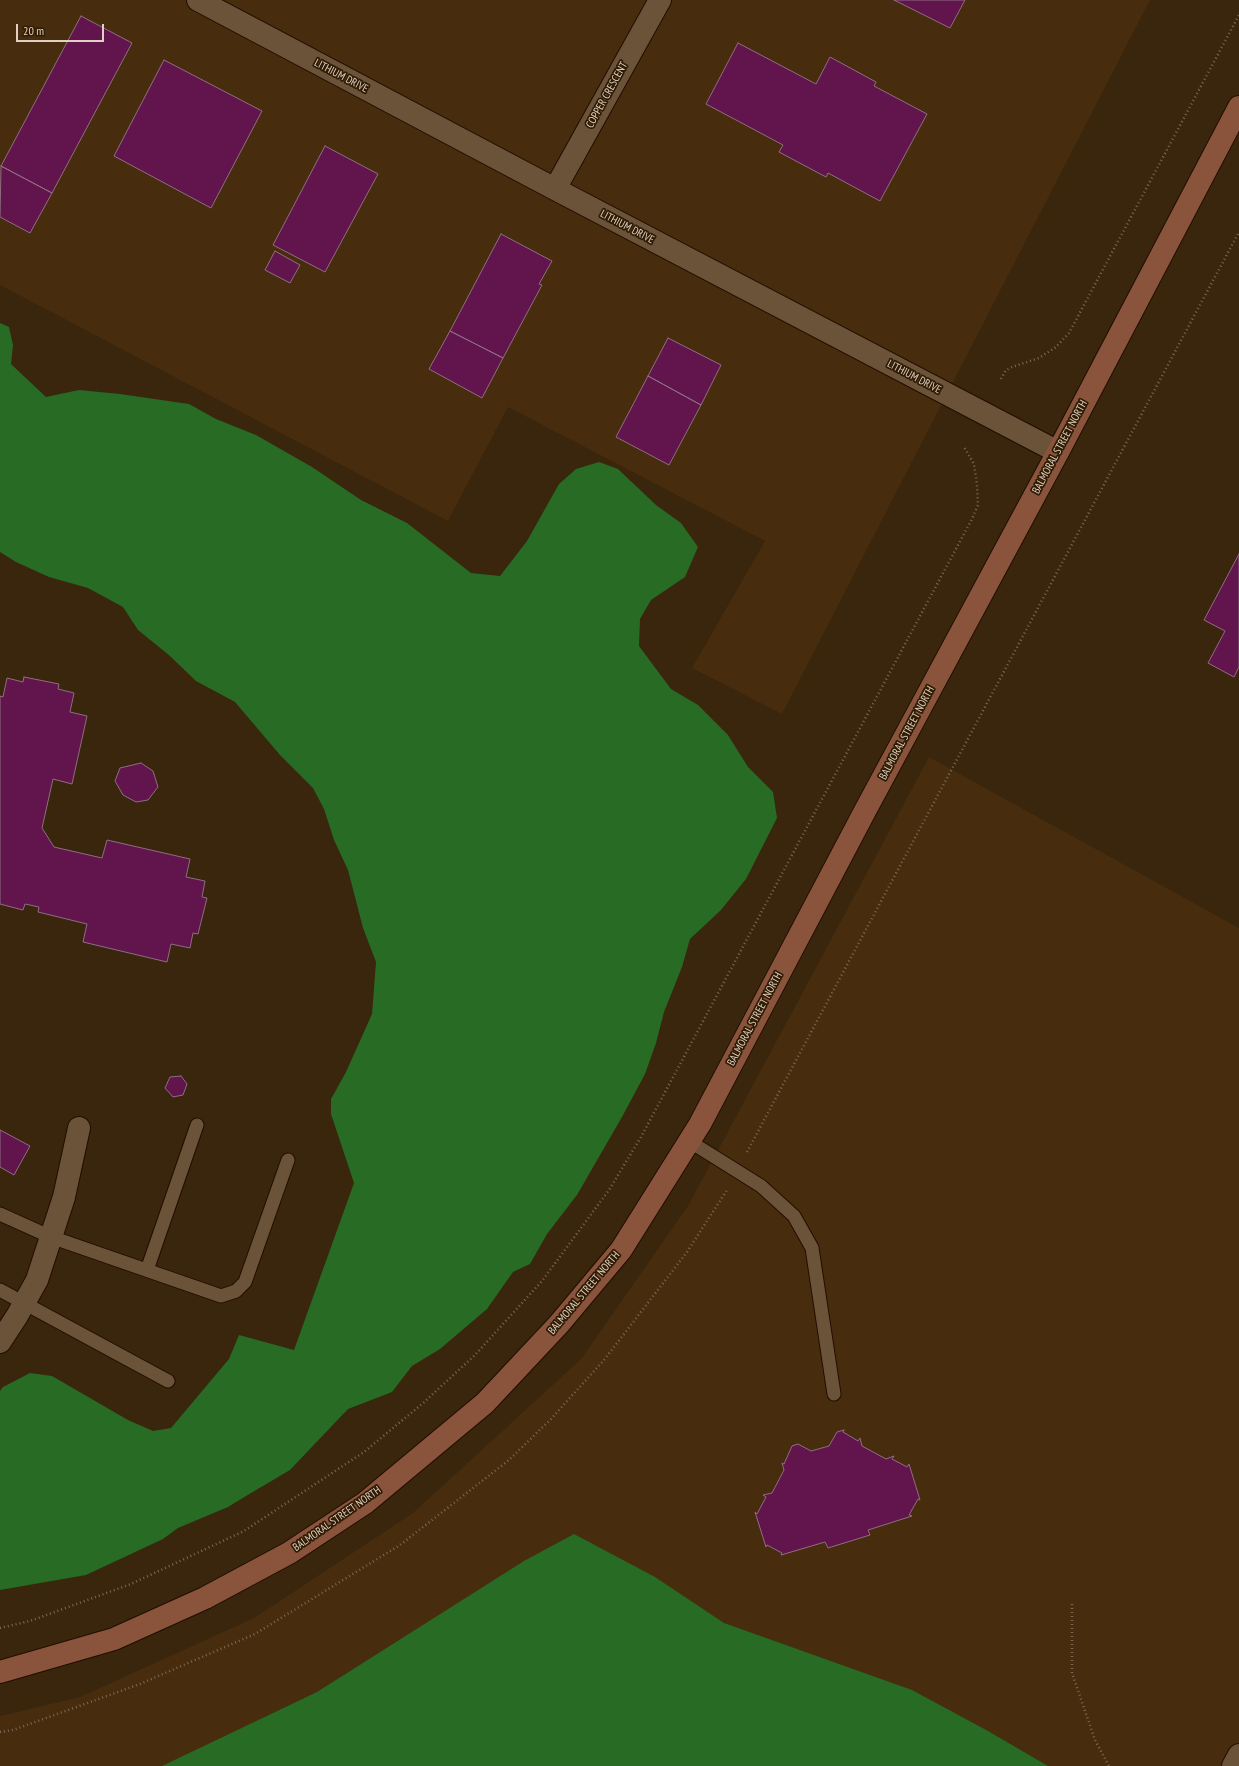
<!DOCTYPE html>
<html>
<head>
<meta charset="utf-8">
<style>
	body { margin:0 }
	#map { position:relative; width:1239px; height:1766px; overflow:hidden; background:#3a250d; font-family:"PT Sans Narrow",sans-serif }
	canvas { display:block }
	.scale { position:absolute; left:16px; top:24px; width:88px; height:18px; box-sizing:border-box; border:2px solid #dfd0c3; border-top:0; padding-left:5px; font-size:12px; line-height:14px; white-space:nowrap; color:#dfd0c3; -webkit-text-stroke:3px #301b03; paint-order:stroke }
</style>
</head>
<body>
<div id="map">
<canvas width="1239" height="1766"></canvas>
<div class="scale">20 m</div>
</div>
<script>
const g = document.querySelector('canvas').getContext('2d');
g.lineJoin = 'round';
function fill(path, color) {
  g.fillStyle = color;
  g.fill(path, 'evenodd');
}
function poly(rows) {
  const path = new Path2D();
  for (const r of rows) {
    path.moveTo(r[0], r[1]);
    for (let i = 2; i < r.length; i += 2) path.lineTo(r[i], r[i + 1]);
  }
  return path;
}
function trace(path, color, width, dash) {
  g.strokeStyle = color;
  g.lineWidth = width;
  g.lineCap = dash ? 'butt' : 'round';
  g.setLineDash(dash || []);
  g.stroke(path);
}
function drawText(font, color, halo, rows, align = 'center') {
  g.font = font + ' "PT Sans Narrow",sans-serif';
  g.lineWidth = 3.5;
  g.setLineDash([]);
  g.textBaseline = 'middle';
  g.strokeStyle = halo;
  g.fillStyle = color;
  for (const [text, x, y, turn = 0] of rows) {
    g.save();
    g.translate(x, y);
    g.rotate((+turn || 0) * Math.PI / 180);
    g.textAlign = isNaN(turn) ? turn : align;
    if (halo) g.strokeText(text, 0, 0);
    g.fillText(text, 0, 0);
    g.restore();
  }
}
const built = poly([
	[0,0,1150,0,782,714,692,668,765,541,508,407,448,521,0,285],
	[929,757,1239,928,1239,1766,0,1766,0,1716,80,1697,254,1618,413,1513,581,1359,688,1206]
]);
const forest = poly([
	[0,323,9,327,13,345,11,364,46,397,79,390,120,394,189,404,216,419,256,435,312,467,361,500,407,523,471,573,500,576,527,541,559,484,576,469,599,462,618,469,656,505,681,523,698,547,685,577,651,600,640,619,639,646,671,689,698,705,728,735,748,767,773,792,777,818,746,879,721,910,690,939,682,967,664,1012,656,1043,645,1074,622,1117,577,1195,547,1234,530,1264,513,1272,487,1309,440,1349,412,1366,392,1392,348,1409,290,1470,246,1496,228,1507,178,1528,163,1539,86,1575,0,1590,0,1391,3,1387,30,1373,52,1376,128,1420,153,1431,171,1428,229,1359,239,1335,294,1350,354,1183,331,1114,331,1099,346,1072,372,1014,376,962,363,928,348,870,334,840,324,809,313,788,280,755,235,702,196,681,170,656,138,630,123,607,88,588,49,577,16,562,0,552],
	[574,1534,655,1577,724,1623,912,1690,988,1731,1048,1766,162,1766,317,1692,524,1561]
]);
const building = poly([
	[894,0,965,0,950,28,894,0],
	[81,16,132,43,52,193,1,166,81,16],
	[738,43,816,84,830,57,876,82,874,86,927,114,880,201,828,173,826,177,779,152,783,145,706,104,738,43],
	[164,60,262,111,211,208,114,156,164,60],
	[325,146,378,174,325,272,273,245,325,146],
	[1,166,52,193,30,233,0,217,1,166],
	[501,234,552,261,539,284,542,285,503,358,450,331,501,234],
	[275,251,300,265,290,283,265,270,275,251],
	[450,331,503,358,482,398,429,369,450,331],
	[668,338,721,365,701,405,648,376,668,338],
	[648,376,701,405,669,465,616,437,648,376],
	[1239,554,1239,667,1234,677,1208,663,1225,631,1204,620,1239,554],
	[24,677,59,684,58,689,74,693,70,712,87,716,72,784,53,779,42,828,54,847,102,858,107,840,190,859,186,877,205,881,202,897,207,898,198,934,193,933,190,948,171,944,167,962,83,942,87,924,38,912,39,907,25,904,23,910,0,904,0,696,3,697,7,678,23,682,24,677],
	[141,763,153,771,158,787,148,800,136,802,123,795,115,781,120,768,141,763],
	[181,1076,187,1084,183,1095,173,1097,165,1088,170,1077,181,1076],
	[0,1130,30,1146,14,1175,0,1167,0,1130],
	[844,1430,843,1432,858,1441,860,1438,862,1446,886,1459,894,1456,892,1459,907,1467,909,1464,920,1500,918,1499,909,1515,912,1516,868,1530,870,1535,828,1548,825,1542,781,1555,782,1553,767,1545,766,1547,755,1512,757,1514,766,1497,763,1495,772,1493,784,1470,782,1463,784,1464,792,1446,798,1444,811,1451,829,1446,837,1432,844,1430]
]);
const path = poly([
	[1001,379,1006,370,1012,367,1039,358,1056,347,1069,333,1239,15],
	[747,1152,1239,232],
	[1072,1604,1072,1673,1095,1740,1109,1766],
	[0,1628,30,1621,131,1584,244,1531,364,1452,422,1404,475,1355,542,1281,609,1190,641,1137,972,519,978,505,977,485,974,464,964,447],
	[0,1732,13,1730,140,1684,255,1634,400,1545,509,1460,551,1419,604,1360,687,1252,727,1190]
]);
const service = poly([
	[689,1141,761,1186,794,1216,812,1248,834,1394],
	[0,1214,51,1237,221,1296,236,1291,245,1282,288,1160],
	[147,1270,197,1125],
	[0,1290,168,1381]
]);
const minor = poly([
	[198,0,555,189,1058,452],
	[555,189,660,0],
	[0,1342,17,1316,37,1280,64,1197,79,1128],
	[1233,1766,1239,1755]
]);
const secondary = poly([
	[0,1672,114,1639,205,1598,289,1553,365,1503,485,1403,559,1324,621,1250,700,1124,866,809,1058,452,1239,107]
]);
const streetNames = [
	["LITHIUM DRIVE",341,76,28],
	["COPPER CRESCENT",607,95,-61],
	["LITHIUM DRIVE",627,227,28],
	["LITHIUM DRIVE",914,377,28],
	["BALMORAL STREET NORTH",1060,447,-62],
	["BALMORAL STREET NORTH",907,733,-62],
	["BALMORAL STREET NORTH",755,1019,-62],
	["BALMORAL STREET NORTH",584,1293,-50],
	["BALMORAL STREET NORTH",337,1519,-35]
];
fill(built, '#472c0d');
fill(forest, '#276b24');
fill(building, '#61154c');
trace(building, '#8e6e82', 1);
trace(service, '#210d00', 15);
trace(minor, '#210d00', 24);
trace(secondary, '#210d00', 24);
trace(path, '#7d6a57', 2.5, [1, 3]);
trace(service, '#6b533a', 13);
trace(minor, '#6b533a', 22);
trace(secondary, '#8a543c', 22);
drawText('11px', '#dfd0c3', '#301b03', streetNames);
</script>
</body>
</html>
